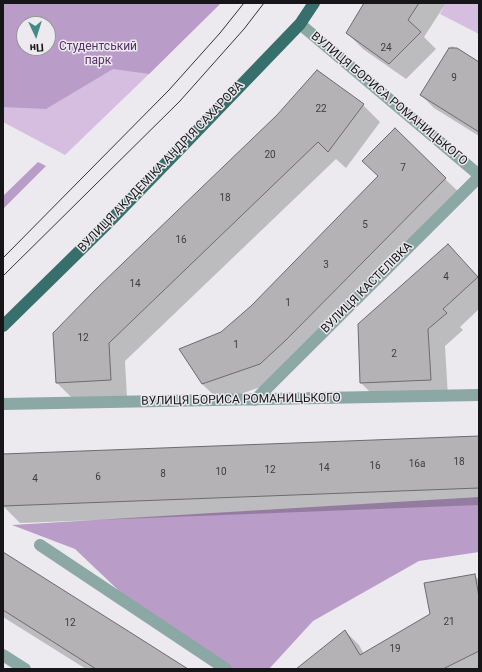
<!DOCTYPE html>
<html>
<head>
<meta charset="utf-8">
<style>
	body { margin:0 }
	#map { position:relative; width:482px; height:672px; overflow:hidden; background:#eceaee; font-family:Roboto,sans-serif }
	canvas { display:block }
	.frame { position:absolute; inset:0; border:4px solid #161517; pointer-events:none }
	.north { position:absolute; left:16px; top:16px; width:40px; height:40px; box-sizing:border-box; background:#eceaee; border:1px solid #969598; border-radius:50%; rotate:176deg; font-size:11px; font-weight:700; line-height:16px; text-align:center; color:#161517 }
	.north::after { content:''; display:block; margin:auto; width:14px; height:18px; background:#448b86; clip-path:polygon(50% 0,100% 100%,50% 72%,0 100%) }
</style>
</head>
<body>
<div id="map">
<canvas width="482" height="672"></canvas>
<div class="frame"></div>
<div class="north">Пн</div>
</div>
<script>
const g = document.querySelector('canvas').getContext('2d');
g.lineJoin = 'round';
function fill(path, color) {
  g.fillStyle = color;
  g.fill(path, 'evenodd');
}
function poly(rows) {
  const path = new Path2D();
  for (const r of rows) {
    path.moveTo(r[0], r[1]);
    for (let i = 2; i < r.length; i += 2) path.lineTo(r[i], r[i + 1]);
  }
  return path;
}
function trace(path, color, width, dash) {
  g.strokeStyle = color;
  g.lineWidth = width;
  g.lineCap = dash ? 'butt' : 'round';
  g.setLineDash(dash || []);
  g.stroke(path);
}
function drawText(font, color, halo, rows, align = 'center') {
  g.font = font + ' Roboto,sans-serif';
  g.lineWidth = 3;
  g.setLineDash([]);
  g.textBaseline = 'middle';
  g.strokeStyle = halo;
  g.fillStyle = color;
  for (const [text, x, y, turn = 0] of rows) {
    g.save();
    g.translate(x, y);
    g.rotate((+turn || 0) * Math.PI / 180);
    g.textAlign = isNaN(turn) ? turn : align;
    if (halo) g.strokeText(text, 0, 0);
    g.fillText(text, 0, 0);
    g.restore();
  }
}
const green = poly([
	[3,3,221,3,149,74,65,155,3,122],
	[24,24,48,24,48,48,24,48],
	[446,3,479,3,479,34,440,14]
]);
const forest = poly([
	[3,3,221,3,149,74,113,69,46,109,3,107],
	[24,24,48,24,48,48,24,48],
	[38,162,46,166,3,209,3,196],
	[479,497,479,552,419,561,313,621,269,669,233,669,155,625,75,549,12,525]
]);
const shadow = poly([
	[364,3,446,3,424,37,436,49,406,79,363,49,347,33],
	[452,46,479,63,479,136,434,108,421,95],
	[363,105,380,122,346,168,336,159,125,361,127,397,74,400,57,383,54,333],
	[445,179,463,196,278,381,220,401,202,384,221,333,252,306],
	[448,246,479,278,479,309,460,327,463,330,445,346,448,397,378,400,361,383],
	[479,437,479,505,20,523,3,506,3,455],
	[3,553,187,669,86,669,3,617],
	[474,575,479,580,479,669,316,669,345,631,359,645,364,654,431,615]
]);
const building = poly([
	[364,3,419,3,408,20,421,32,389,64,346,33,364,3],
	[449,48,457,48,479,62,479,132,420,95,449,48],
	[317,70,364,104,328,152,318,142,109,343,111,380,56,383,53,333,96,289,277,115,317,70],
	[395,128,446,178,286,340,260,364,202,384,179,349,221,332,251,306,378,176,362,161,395,128],
	[448,244,478,277,443,309,447,313,428,329,431,380,360,383,358,324,448,244],
	[479,436,479,488,3,506,3,454,479,436],
	[3,552,136,636,188,669,96,669,3,610,3,552],
	[475,574,479,597,479,651,443,669,296,669,345,630,360,655,430,614,424,583,475,574]
]);
const minor = poly([
	[300,24,479,175],
	[255,400,479,177],
	[3,404,479,395],
	[40,545,226,669],
	[3,655,25,669]
]);
const major = poly([
	[3,326,106,225,172,157,300,24,314,3]
]);
const tram = poly([
	[3,258,169,90,220,33,244,3],
	[3,276,180,101,244,29,264,3]
]);
const numberNames = [
	["24",386,48],
	["9",454,78],
	["22",321,109],
	["20",270,155],
	["7",403,168],
	["18",225,198],
	["5",365,225],
	["16",181,240],
	["3",326,265],
	["4",446,277],
	["14",135,284],
	["1",288,303],
	["12",83,338],
	["1",236,345],
	["2",394,354],
	["18",459,462],
	["16а",417,464],
	["16",375,466],
	["14",324,468],
	["12",270,470],
	["10",221,472],
	["8",163,474],
	["6",98,477],
	["4",35,479],
	["21",449,622],
	["12",70,623],
	["19",395,649]
];
const parkNames = [
	["Студентський",98,47],
	["парк",98,61]
];
const streetNames = [
	["ВУЛИЦЯ БОРИСА РОМАНИЦЬКОГО",389,99,40],
	["ВУЛИЦЯ АКАДЕМІКА АНДРІЯ САХАРОВА",161,167,-46],
	["ВУЛИЦЯ КАСТЕЛІВКА",367,288,-45],
	["ВУЛИЦЯ БОРИСА РОМАНИЦЬКОГО",241,400,-1]
];
fill(green, '#d6bee1');
fill(forest, '#ba9cc8');
fill(shadow, '#0003');
fill(building, '#b5b2b6');
trace(building, '#6d6a6e', 1);
trace(minor, '#8ba8a5', 12);
trace(major, '#376f6c', 12);
trace(tram, '#343235', 1);
drawText('10px', '#3e3c3f', null, numberNames);
drawText('12px', '#562f67', '#eceaee', parkNames);
drawText('12px', '#161517', '#eceaee', streetNames);
</script>
</body>
</html>
